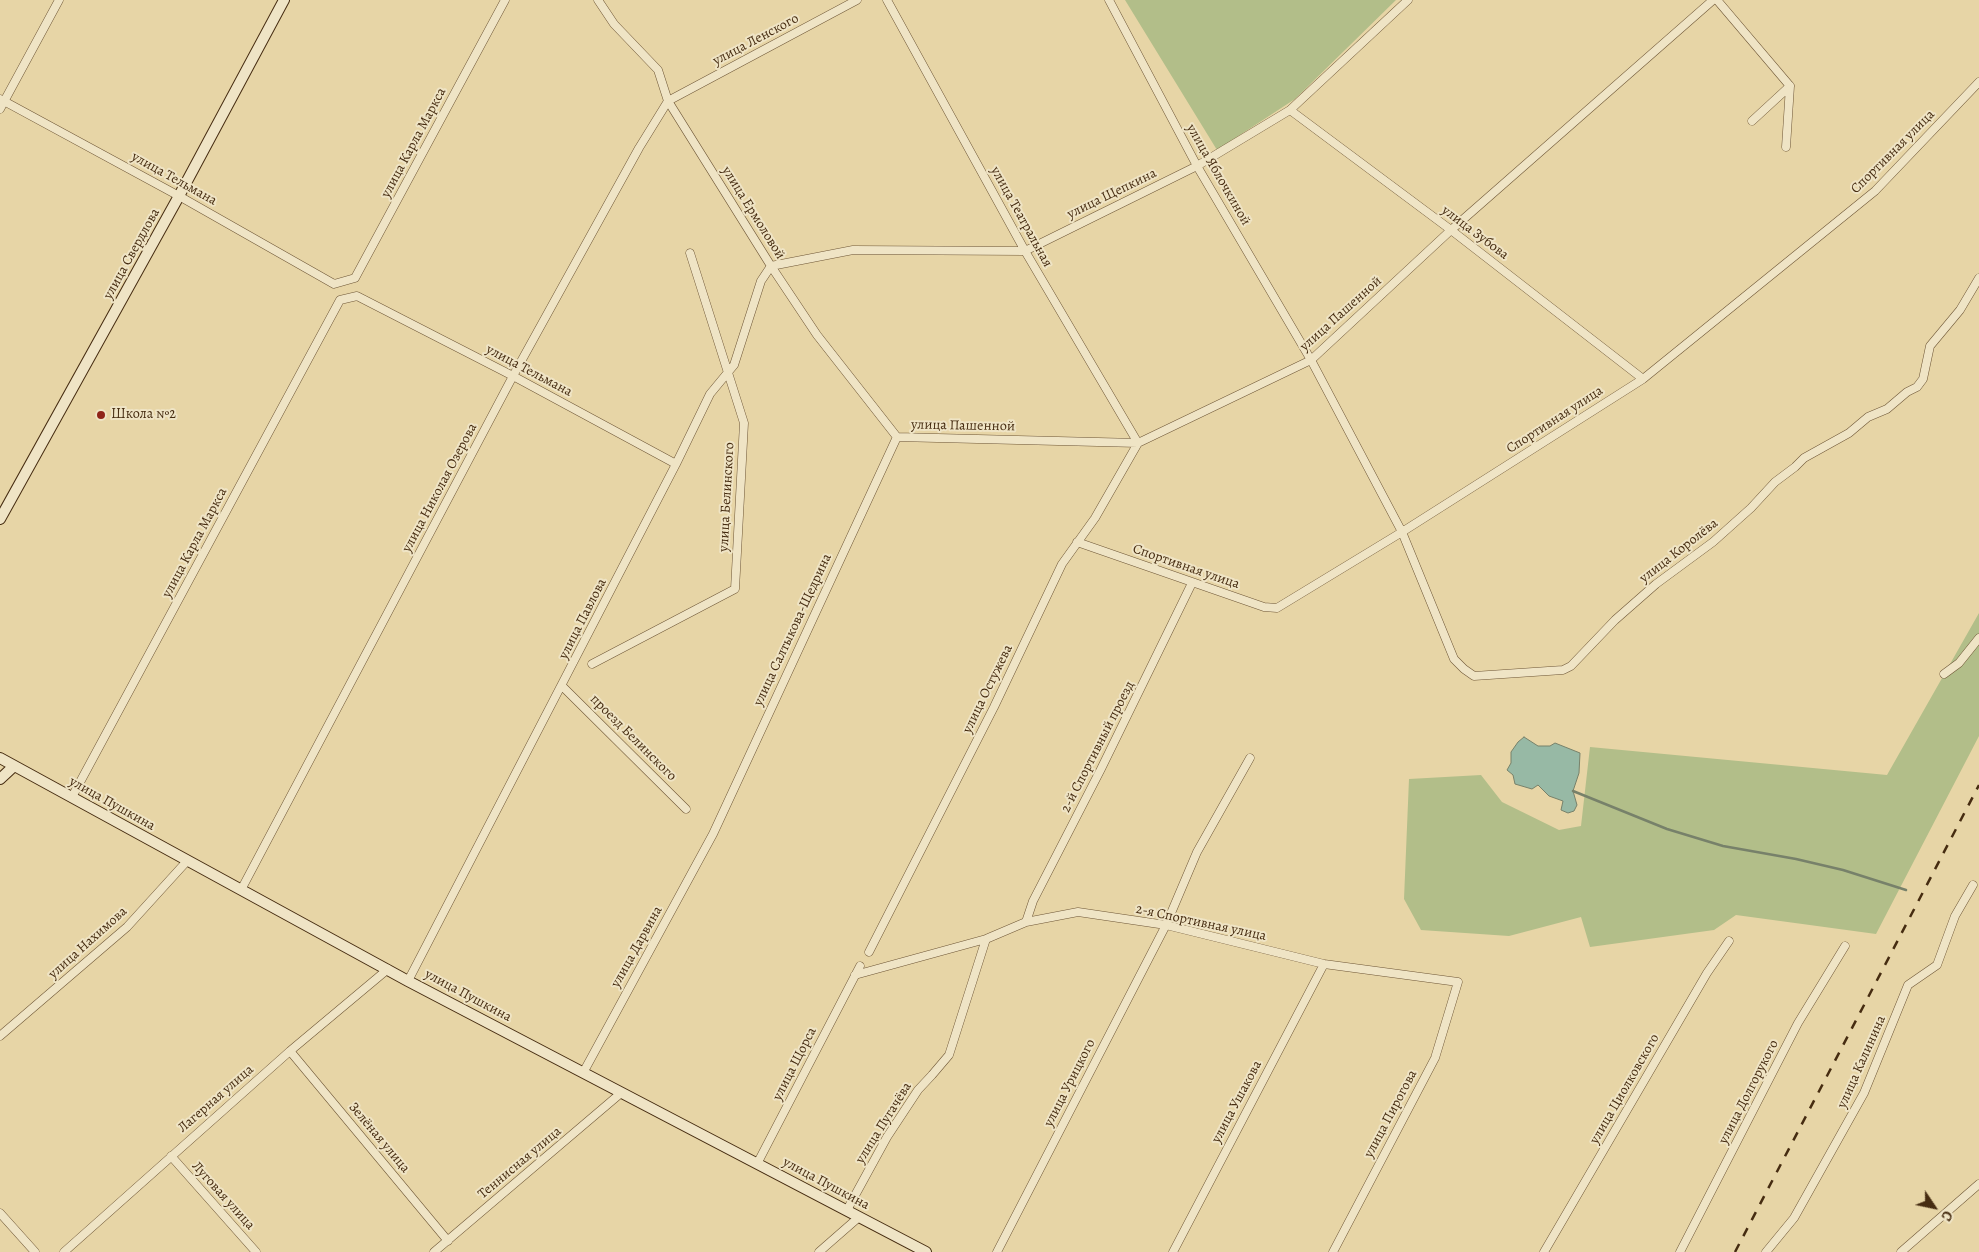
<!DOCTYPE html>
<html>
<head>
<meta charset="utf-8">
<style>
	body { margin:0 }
	#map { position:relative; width:1979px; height:1252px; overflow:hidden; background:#e7d5a6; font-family:Alegreya,serif }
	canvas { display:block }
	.north { position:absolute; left:1909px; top:1182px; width:50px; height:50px; -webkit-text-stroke:4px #efe4c5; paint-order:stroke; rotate:124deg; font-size:14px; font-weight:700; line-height:20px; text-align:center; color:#462c11 }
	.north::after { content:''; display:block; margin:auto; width:18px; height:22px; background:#462c11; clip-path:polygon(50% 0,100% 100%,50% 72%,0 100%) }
</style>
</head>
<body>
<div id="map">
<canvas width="1979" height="1252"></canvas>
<div class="north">С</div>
</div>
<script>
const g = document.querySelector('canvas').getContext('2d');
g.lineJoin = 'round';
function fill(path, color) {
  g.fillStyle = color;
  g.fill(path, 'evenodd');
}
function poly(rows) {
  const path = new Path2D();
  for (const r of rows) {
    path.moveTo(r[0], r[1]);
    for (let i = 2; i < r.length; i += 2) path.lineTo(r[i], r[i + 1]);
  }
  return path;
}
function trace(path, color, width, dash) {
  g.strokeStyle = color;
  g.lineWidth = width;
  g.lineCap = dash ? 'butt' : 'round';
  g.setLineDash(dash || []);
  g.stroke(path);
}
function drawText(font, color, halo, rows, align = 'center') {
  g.font = font + ' Alegreya,serif';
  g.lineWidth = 4;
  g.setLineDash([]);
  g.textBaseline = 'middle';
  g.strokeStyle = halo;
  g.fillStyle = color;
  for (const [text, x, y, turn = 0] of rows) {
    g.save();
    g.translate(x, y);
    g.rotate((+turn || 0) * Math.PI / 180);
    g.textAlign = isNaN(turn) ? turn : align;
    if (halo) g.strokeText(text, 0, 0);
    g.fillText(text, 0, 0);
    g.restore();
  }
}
const green = poly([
	[1125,0,1396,0,1295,99,1217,150],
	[1979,613,1979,736,1876,934,1736,915,1714,930,1590,947,1581,917,1509,936,1421,930,1404,899,1409,779,1481,775,1502,802,1559,830,1581,826,1590,747,1887,775]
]);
const water = poly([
	[1524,737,1538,746,1550,746,1555,743,1580,753,1579,773,1573,791,1577,805,1574,811,1568,813,1561,810,1563,801,1549,796,1538,785,1532,789,1515,784,1513,775,1507,770,1511,763,1511,752,1518,742,1524,737]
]);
const stream = poly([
	[1573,791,1667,829,1723,846,1796,859,1843,870,1906,890]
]);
const street = poly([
	[598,0,614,24,658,70,668,101,771,266,817,335,897,437],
	[1109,0,1197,166,1311,360,1402,532,1454,659,1464,669,1474,676,1563,670,1571,666,1615,620,1656,584,1713,542,1751,508,1775,482,1795,467,1804,458,1849,433,1868,417,1887,409,1907,392,1917,387,1923,379,1930,346,1960,310,1979,278],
	[1717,0,1790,86,1752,121],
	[0,99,179,196,334,284,355,278,505,0],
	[0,109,59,0],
	[1290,110,1451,230,1643,379],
	[1786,147,1790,86],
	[771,266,853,250,1025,251,1197,166,1290,110,1408,0],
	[897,437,1138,443,1311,360,1451,230,1713,0],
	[1077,542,1264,607,1277,608,1402,532,1643,379,1875,191,1979,82],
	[592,664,735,589,744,423,690,253],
	[1944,674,1959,663,1979,638],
	[562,686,686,809],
	[72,797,340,300,357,296,513,376,676,464],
	[241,890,513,376,639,148,668,101,857,0],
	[1026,922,1033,901,1101,769,1192,583],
	[869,952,994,707,1062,564,1095,518,1138,443,1025,251,887,0],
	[855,975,986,939,1026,922,1078,912,1166,925,1324,964,1458,982,1435,1058,1333,1252],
	[408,981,676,464,710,394,734,365,761,281,771,266],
	[0,1036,127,927,187,861],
	[290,1051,448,1241],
	[583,1073,713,834,897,437],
	[171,1156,256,1252],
	[757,1164,860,966],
	[847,1210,887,1137,918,1090,932,1075,949,1055,986,939],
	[0,1213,35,1252],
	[64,1252,290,1051,388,969],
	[434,1252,621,1093],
	[819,1252,859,1217],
	[997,1252,1166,925,1197,852,1250,758],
	[1173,1252,1324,964],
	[1544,1252,1707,973,1729,941],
	[1680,1252,1798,1023,1845,946],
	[1766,1252,1794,1218,1864,1093,1908,985,1937,965,1955,916,1973,885],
	[1901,1252,1979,1184]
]);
const secondary = poly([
	[0,519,179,196,284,0],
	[0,758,408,981,926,1252],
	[0,779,14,766]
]);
const rail = poly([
	[1735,1252,1979,785]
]);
const markers = [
	[101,415,5,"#8f2418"]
];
const streetNames = [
	["улица Ленского",756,40,-28],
	["улица Карла Маркса",414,143,-62],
	["Спортивная улица",1893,152,-45],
	["улица Яблочкиной",1218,175,60],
	["улица Тельмана",174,179,29],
	["улица Щепкина",1112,194,-26],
	["улица Ермоловой",753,213,58],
	["улица Театральная",1021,217,61],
	["улица Зубова",1475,233,37],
	["улица Свердлова",132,254,-61],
	["улица Пашенной",1341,314,-42],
	["улица Тельмана",529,371,28],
	["Спортивная улица",1555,420,-33],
	["улица Пашенной",963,426,1],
	["улица Николая Озерова",440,488,-62],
	["улица Белинского",727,497,-87],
	["улица Карла Маркса",195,543,-62],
	["улица Королёва",1679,551,-38],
	["Спортивная улица",1186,567,19],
	["улица Павлова",583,619,-63],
	["улица Салтыкова-Щедрина",793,630,-65],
	["улица Остужева",988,689,-64],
	["проезд Белинского",633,738,45],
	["2-й Спортивный проезд",1098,747,-63],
	["улица Пушкина",112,804,29],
	["2-я Спортивная улица",1201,923,12],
	["улица Нахимова",88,943,-42],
	["улица Дарвина",637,947,-61],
	["улица Пушкина",468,996,28],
	["улица Калинина",1862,1062,-66],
	["улица Щорса",795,1064,-63],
	["улица Урицкого",1070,1083,-63],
	["улица Циолковского",1625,1089,-60],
	["улица Долгорукого",1749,1092,-63],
	["Лагерная улица",216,1099,-41],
	["улица Ушакова",1237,1102,-62],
	["улица Пирогова",1391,1114,-62],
	["улица Пугачёва",884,1123,-58],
	["Зелёная улица",379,1138,50],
	["Теннисная улица",520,1163,-40],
	["улица Пушкина",826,1184,28],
	["Луговая улица",223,1196,48]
];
const poiNames = [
	["Школа №2",111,415]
];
fill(green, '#b2be89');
fill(water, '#97b9a5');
trace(water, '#77816a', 1);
trace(stream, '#77816a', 2.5);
trace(street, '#6e5636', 9);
trace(secondary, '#462c11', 12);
trace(street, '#efe4c5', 8);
trace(secondary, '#efe4c5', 10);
trace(rail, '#462c11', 2.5, [9, 9]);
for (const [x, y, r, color] of markers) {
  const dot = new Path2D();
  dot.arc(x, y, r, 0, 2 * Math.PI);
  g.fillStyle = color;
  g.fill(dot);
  trace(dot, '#efe4c5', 2);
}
drawText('14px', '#462c11', '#efe4c5', streetNames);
drawText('14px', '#462c11', '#efe4c5', poiNames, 'left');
</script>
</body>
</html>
